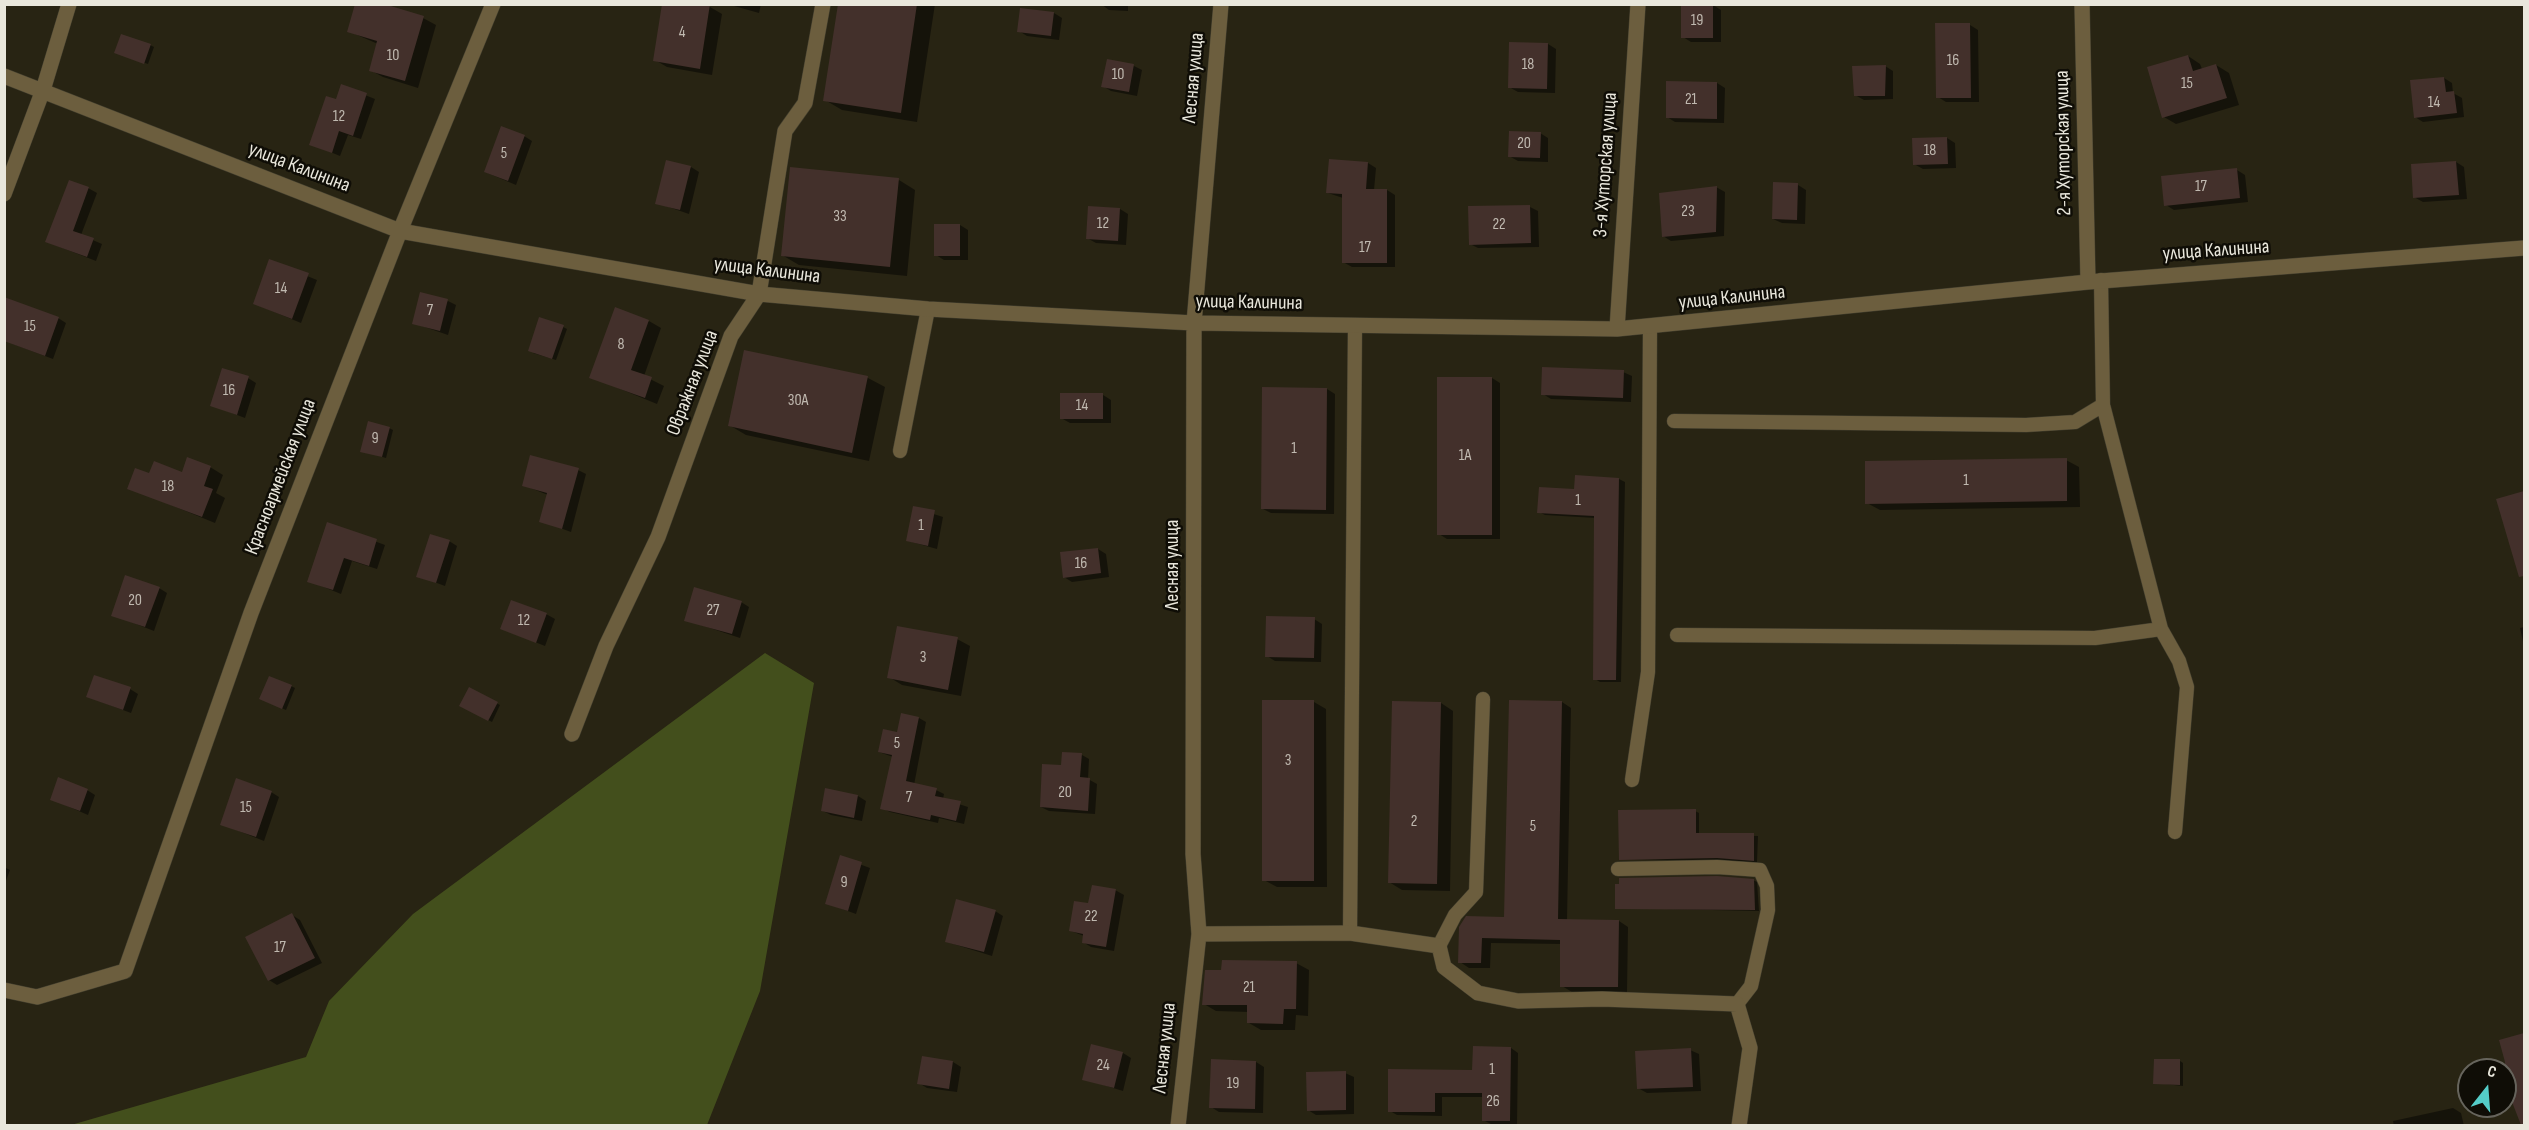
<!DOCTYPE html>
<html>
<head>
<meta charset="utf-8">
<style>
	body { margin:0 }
	#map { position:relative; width:2529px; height:1130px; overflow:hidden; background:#282413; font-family:"Sofia Sans Condensed",sans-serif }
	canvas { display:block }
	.frame { position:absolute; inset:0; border:6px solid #e9e7dc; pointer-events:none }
	.north { position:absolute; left:2457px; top:1058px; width:60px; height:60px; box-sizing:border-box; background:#0f0d06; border:2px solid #66645c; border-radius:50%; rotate:17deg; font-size:16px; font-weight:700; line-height:24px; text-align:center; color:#e9e7dc }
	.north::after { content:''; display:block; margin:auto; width:21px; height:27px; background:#54cdc8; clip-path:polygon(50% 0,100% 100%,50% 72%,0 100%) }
</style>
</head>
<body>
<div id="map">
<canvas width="2529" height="1130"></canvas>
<div class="frame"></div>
<div class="north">С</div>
</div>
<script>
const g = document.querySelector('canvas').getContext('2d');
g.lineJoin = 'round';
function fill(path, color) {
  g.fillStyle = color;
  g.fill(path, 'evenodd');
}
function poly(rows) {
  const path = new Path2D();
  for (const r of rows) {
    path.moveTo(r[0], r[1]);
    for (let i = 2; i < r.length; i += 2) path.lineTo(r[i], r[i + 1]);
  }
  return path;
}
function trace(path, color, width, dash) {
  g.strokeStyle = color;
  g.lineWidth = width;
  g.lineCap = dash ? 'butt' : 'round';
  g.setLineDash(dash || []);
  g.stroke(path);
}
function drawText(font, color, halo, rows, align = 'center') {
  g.font = font + ' "Sofia Sans Condensed",sans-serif';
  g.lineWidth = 5;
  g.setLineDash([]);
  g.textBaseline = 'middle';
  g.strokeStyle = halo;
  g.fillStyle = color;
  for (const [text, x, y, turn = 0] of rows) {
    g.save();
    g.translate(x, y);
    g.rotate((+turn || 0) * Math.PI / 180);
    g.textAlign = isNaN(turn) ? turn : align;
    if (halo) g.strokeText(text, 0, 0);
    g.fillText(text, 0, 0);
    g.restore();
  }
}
const green = poly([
	[765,653,814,683,760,991,707,1125,71,1125,306,1057,329,1001,413,914]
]);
const shadow = poly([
	[698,4,710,7,722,14,712,75,667,67,655,60],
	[727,4,761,4,759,13],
	[840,4,935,4,917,122,842,110,825,100],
	[1101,4,1128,4,1128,11,1109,10],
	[1713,5,1721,10,1721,42,1691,42,1683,37],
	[1054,13,1062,18,1059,40,1027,36,1019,31],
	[423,18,436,25,418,88,383,77,370,70,378,44,348,31],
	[1970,25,1978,30,1979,102,1946,102,1938,97],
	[1511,43,1548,44,1556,49,1555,93,1518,92,1509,87],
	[150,45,154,47,148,64,119,54],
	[2188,56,2200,64,2202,69,2216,65,2229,73,2239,105,2176,124,2164,117],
	[1134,66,1142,70,1137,96,1111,91,1103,86],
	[1885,66,1893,71,1893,99,1864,100,1855,95],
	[2444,78,2452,83,2453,93,2462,98,2464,117,2423,122,2415,117],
	[1717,83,1725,88,1724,123,1675,122,1667,117],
	[342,86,375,99,361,139,348,135,340,156,311,144,337,101],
	[1540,133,1548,138,1548,162,1518,161,1509,156],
	[524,136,532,141,516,185,485,172],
	[1947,138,1955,143,1956,168,1923,169,1914,164],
	[2456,162,2464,167,2467,199,2423,202,2414,197],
	[1368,163,1376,168,1374,190,1387,190,1395,195,1395,267,1352,267,1343,262,1343,198,1328,193],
	[691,167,699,172,689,214,657,203],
	[2237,170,2245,175,2248,202,2174,210,2166,205],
	[899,180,915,190,907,276,799,265,782,255],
	[1798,185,1806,190,1805,224,1782,223,1773,219],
	[1716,187,1725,192,1724,236,1671,241,1663,236],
	[88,188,97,193,81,235,102,244,96,261,47,242],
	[1530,207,1538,211,1539,247,1478,248,1470,244],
	[1120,209,1128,214,1126,245,1096,243,1087,238],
	[960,225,968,230,968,260,944,260,936,255],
	[270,261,317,280,301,323,255,304],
	[448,301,456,305,448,335,413,323],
	[58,318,66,323,53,359,13,344],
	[649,321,661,328,644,376,664,386,657,404,591,377],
	[563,327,567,329,556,360,533,353],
	[745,352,868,378,885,387,869,461,746,435,729,425],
	[1623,372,1632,376,1631,402,1551,399,1543,394],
	[248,378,256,383,245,418,211,405],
	[1492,378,1500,383,1500,539,1447,539,1439,534],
	[1327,389,1335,394,1334,514,1271,513,1263,509],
	[1103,395,1111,400,1111,423,1070,423,1061,418],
	[389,428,393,430,386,458,362,451],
	[2066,460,2079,467,2080,507,1880,510,1867,503],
	[210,467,223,475,216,493,225,498,215,523,129,488,150,475,183,474],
	[578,470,586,474,571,532,541,521,548,495,523,485],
	[1576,477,1619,479,1625,482,1621,682,1600,682,1595,679,1596,518,1545,515,1539,512,1576,491],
	[2524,492,2524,545,2519,547,2498,500],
	[915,508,943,517,937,549,908,541],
	[328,524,385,545,377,569,352,561,341,594,309,581],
	[449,541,457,546,445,586,418,576],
	[1098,549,1106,554,1109,577,1072,582,1064,577],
	[159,588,167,593,154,631,113,615],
	[741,602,749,607,740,638,686,620],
	[546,614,555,619,545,646,502,629],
	[1314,619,1322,624,1321,662,1275,661,1267,656],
	[2524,627,2524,646,2520,628],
	[957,639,970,646,961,696,902,685,889,677],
	[291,686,295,688,286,710,265,701],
	[130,689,138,694,131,713,88,697],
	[469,689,500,705,492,722,461,706],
	[1314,702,1326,709,1327,887,1277,887,1264,880],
	[1562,702,1571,708,1567,920,1619,921,1628,927,1627,992,1572,992,1562,986,1562,944,1491,943,1490,968,1469,968,1460,962,1467,918,1505,919],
	[1441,703,1453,711,1450,891,1402,890,1389,882],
	[919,718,926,722,914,785,936,790,944,794,943,799,968,807,964,824,939,818,938,823,890,812,882,808,893,757,879,752],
	[1082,755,1089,759,1088,779,1097,784,1095,814,1049,811,1041,807,1063,767],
	[87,790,95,795,88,815,51,799],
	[271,792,279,797,264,841,221,824],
	[858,796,866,801,862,821,831,815,823,811],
	[1695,811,1699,813,1699,835,1758,836,1757,862,1620,859],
	[840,857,870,868,856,914,826,903],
	[4,867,10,870,4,886],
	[1753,880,1757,882,1759,911,1617,908],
	[1115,890,1124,895,1114,951,1091,947,1083,942,1084,936,1071,931,1090,905],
	[995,911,1003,916,992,956,947,942],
	[292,915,300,920,322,963,277,985,269,980],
	[1296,963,1309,970,1308,1016,1296,1015,1295,1030,1261,1030,1249,1023,1249,1012,1216,1011,1204,1004],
	[2524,1035,2524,1126,2522,1126,2505,1080,2505,1074,2509,1073,2501,1041],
	[1511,1048,1518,1053,1517,1125,1491,1124,1483,1120,1484,1097,1442,1097,1442,1116,1397,1115,1390,1111,1474,1072],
	[1690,1050,1699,1054,1701,1091,1647,1093,1638,1088],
	[1123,1053,1131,1058,1123,1091,1084,1079],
	[923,1058,953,1062,961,1067,957,1092,927,1088,919,1083],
	[2180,1061,2183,1063,2183,1086,2155,1083],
	[1256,1062,1264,1067,1263,1113,1219,1112,1211,1107],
	[1345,1073,1354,1077,1354,1114,1316,1115,1308,1110],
	[2453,1108,2461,1113,2464,1126,2394,1126,2393,1121]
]);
const building = poly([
	[355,4,384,4,424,16,405,81,369,71,377,41,347,32],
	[662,4,710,4,700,69,653,61],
	[838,4,917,4,901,113,823,101],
	[1681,4,1713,4,1713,38,1681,38],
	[1020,8,1054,12,1051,36,1017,32],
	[1935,23,1970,23,1971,98,1936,98],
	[121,34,151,44,144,64,114,53],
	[1509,42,1548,43,1547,89,1508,88],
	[2188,55,2193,71,2216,64,2227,98,2162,118,2147,67],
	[1107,59,1134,64,1129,92,1101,87],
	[1886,65,1885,96,1854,96,1852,66],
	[2444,77,2446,92,2454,91,2457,113,2414,118,2410,80],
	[1666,81,1717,82,1717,119,1666,118],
	[341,84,367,93,353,136,339,131,332,153,309,145,326,96,336,99],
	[501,126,525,135,508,181,484,172],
	[1509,131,1541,132,1540,158,1508,157],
	[1947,137,1948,164,1913,165,1912,138],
	[1329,159,1368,162,1366,189,1387,189,1387,263,1342,263,1342,194,1326,193],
	[666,160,691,166,680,210,655,204],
	[2456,161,2459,195,2413,198,2411,164],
	[790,167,899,178,890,267,781,256],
	[2237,168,2240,198,2164,206,2161,176],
	[69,180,89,187,73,231,94,238,87,257,45,242],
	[1773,182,1798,183,1797,220,1772,219],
	[1717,186,1716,232,1662,237,1659,193],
	[1530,205,1531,243,1469,245,1468,206],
	[1088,206,1120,208,1118,241,1086,239],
	[934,224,960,224,960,256,934,256],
	[269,259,309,273,292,319,253,304],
	[420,292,448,299,440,331,412,324],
	[4,297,59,317,45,356,4,341],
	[615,307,649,320,631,370,652,377,645,398,589,378],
	[539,317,564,325,552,359,528,351],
	[744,350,868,376,852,453,728,426],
	[1542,367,1624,370,1623,398,1541,395],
	[222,368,249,376,237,415,210,406],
	[1437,377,1492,377,1492,535,1437,535],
	[1262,387,1327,388,1326,510,1261,509],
	[1060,393,1103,393,1103,419,1060,419],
	[368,421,390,427,382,457,360,452],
	[530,455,579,468,562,529,539,522,547,493,522,486],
	[187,457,211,466,204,486,213,489,202,517,127,489,135,468,149,473,154,461,182,472],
	[2067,458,2067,501,1865,504,1865,461],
	[1575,475,1619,478,1616,680,1593,680,1594,516,1537,513,1539,487,1574,489],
	[2524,491,2524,576,2519,577,2496,499],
	[913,506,935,510,928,546,906,541],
	[327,522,377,539,369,566,344,558,333,590,307,582],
	[430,534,450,540,436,583,416,577],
	[1098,548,1101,573,1063,578,1060,552],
	[125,575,160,587,145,627,111,616],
	[694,587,742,601,732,634,684,621],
	[511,600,547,613,536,643,500,629],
	[1266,616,1315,617,1314,658,1265,657],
	[897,626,958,637,948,690,887,678],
	[94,675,131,687,123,710,86,697],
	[269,676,292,685,282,709,259,699],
	[469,687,498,702,488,721,459,706],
	[1262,700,1314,700,1314,881,1262,881],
	[1509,700,1562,701,1558,919,1619,920,1618,987,1560,987,1560,940,1482,938,1481,963,1458,963,1459,927,1466,916,1504,917],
	[1392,701,1441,702,1437,884,1388,883],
	[901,713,919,717,906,781,937,788,935,796,961,801,956,821,931,815,930,820,880,809,892,755,878,752,883,729,897,732],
	[1062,752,1082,753,1080,777,1090,778,1088,811,1040,807,1042,764,1061,765],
	[58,777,88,789,80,811,50,800],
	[236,778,272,791,256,837,220,825],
	[825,788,858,795,854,818,821,811],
	[1696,809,1696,833,1754,833,1754,861,1717,858,1619,860,1618,810],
	[840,855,862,862,848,911,825,904],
	[1717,876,1754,879,1755,910,1615,909,1615,884,1619,884,1619,878],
	[1092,885,1116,889,1106,947,1082,943,1083,934,1069,931,1074,901,1088,903],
	[956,899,996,910,984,952,945,942],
	[292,913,315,958,268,981,245,937],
	[1222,960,1297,961,1296,1009,1284,1009,1283,1024,1247,1023,1247,1005,1202,1005,1205,970,1221,970],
	[2524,1033,2524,1125,2521,1125,2505,1084,2505,1062,2499,1040],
	[1091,1044,1123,1052,1114,1088,1082,1080],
	[1473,1046,1511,1047,1510,1121,1482,1121,1482,1093,1435,1093,1435,1112,1388,1112,1388,1069,1472,1070],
	[1691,1048,1693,1087,1637,1089,1635,1051],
	[922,1056,953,1061,949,1089,917,1084],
	[1211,1059,1256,1061,1255,1109,1209,1108],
	[2154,1059,2180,1059,2180,1085,2153,1084],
	[1346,1071,1346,1110,1307,1111,1306,1072]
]);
const lane = poly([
	[2101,280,2103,405,2161,629,2179,661,2187,687,2175,832],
	[1674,421,2026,425,2075,422,2103,405],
	[900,451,928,309],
	[1677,635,2095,638,2161,629],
	[1632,780,1648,672,1650,327],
	[1618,869,1717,867,1760,870,1767,886,1768,910,1751,986,1737,1004],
	[1350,933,1355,326],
	[1439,946,1455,915,1476,892,1483,699]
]);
const street = poly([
	[2082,4,2088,282],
	[4,76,400,231,759,294,928,309,1194,323,1617,329,2088,282,2524,248],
	[4,194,43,90,69,4],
	[1617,329,1638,4],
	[572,734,606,646,658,537,731,336,759,294,785,131,805,103,823,4],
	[1199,934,1350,933,1439,946,1444,967,1478,993,1518,1001,1602,999,1737,1004,1750,1048,1739,1126],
	[4,990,37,997,125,971,251,613,400,231,493,4],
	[1178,1126,1199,934,1193,854,1194,323,1221,4]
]);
const numberNames = [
	["19",1697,21],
	["4",682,33],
	["10",393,56],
	["16",1953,61],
	["18",1528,65],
	["10",1118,75],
	["15",2187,84],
	["21",1691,100],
	["14",2434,103],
	["12",339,117],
	["20",1524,144],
	["18",1930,151],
	["5",504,154],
	["17",2201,187],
	["23",1688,212],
	["33",840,217],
	["12",1103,224],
	["22",1499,225],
	["17",1365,248],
	["14",281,289],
	["7",430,311],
	["15",30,327],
	["8",621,345],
	["16",229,391],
	["30А",798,401],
	["14",1082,406],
	["9",375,439],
	["1",1294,449],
	["1А",1465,456],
	["1",1966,481],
	["18",168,487],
	["1",1578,501],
	["1",921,526],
	["16",1081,564],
	["20",135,601],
	["27",713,611],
	["12",524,621],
	["3",923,658],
	["5",897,744],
	["3",1288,761],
	["20",1065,793],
	["7",909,798],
	["15",246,808],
	["2",1414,822],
	["5",1533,827],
	["9",844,883],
	["22",1091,917],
	["17",280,948],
	["21",1249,988],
	["24",1103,1066],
	["1",1492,1070],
	["19",1233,1084],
	["26",1493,1102]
];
const streetNames = [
	["Лесная улица",1194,78,-85],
	["2-я Хуторская улица",2064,143,-91],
	["3-я Хуторская улица",1606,165,-86],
	["улица Калинина",299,168,21],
	["улица Калинина",2216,251,-4],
	["улица Калинина",767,271,7],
	["улица Калинина",1732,298,-6],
	["улица Калинина",1249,303,1],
	["Овражная улица",693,383,-69],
	["Красноармейская улица",281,477,-69],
	["Лесная улица",1173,565,-90],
	["Лесная улица",1165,1048,-84]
];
fill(green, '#434f1c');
fill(shadow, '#0007');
fill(building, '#43302b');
trace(lane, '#433f2f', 15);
trace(street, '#433f2f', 16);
trace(lane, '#6c5e3e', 14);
trace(street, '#6c5e3e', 15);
drawText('16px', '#c0b9b0', null, numberNames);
drawText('20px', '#e9e7dc', '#0f0d06', streetNames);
</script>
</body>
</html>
